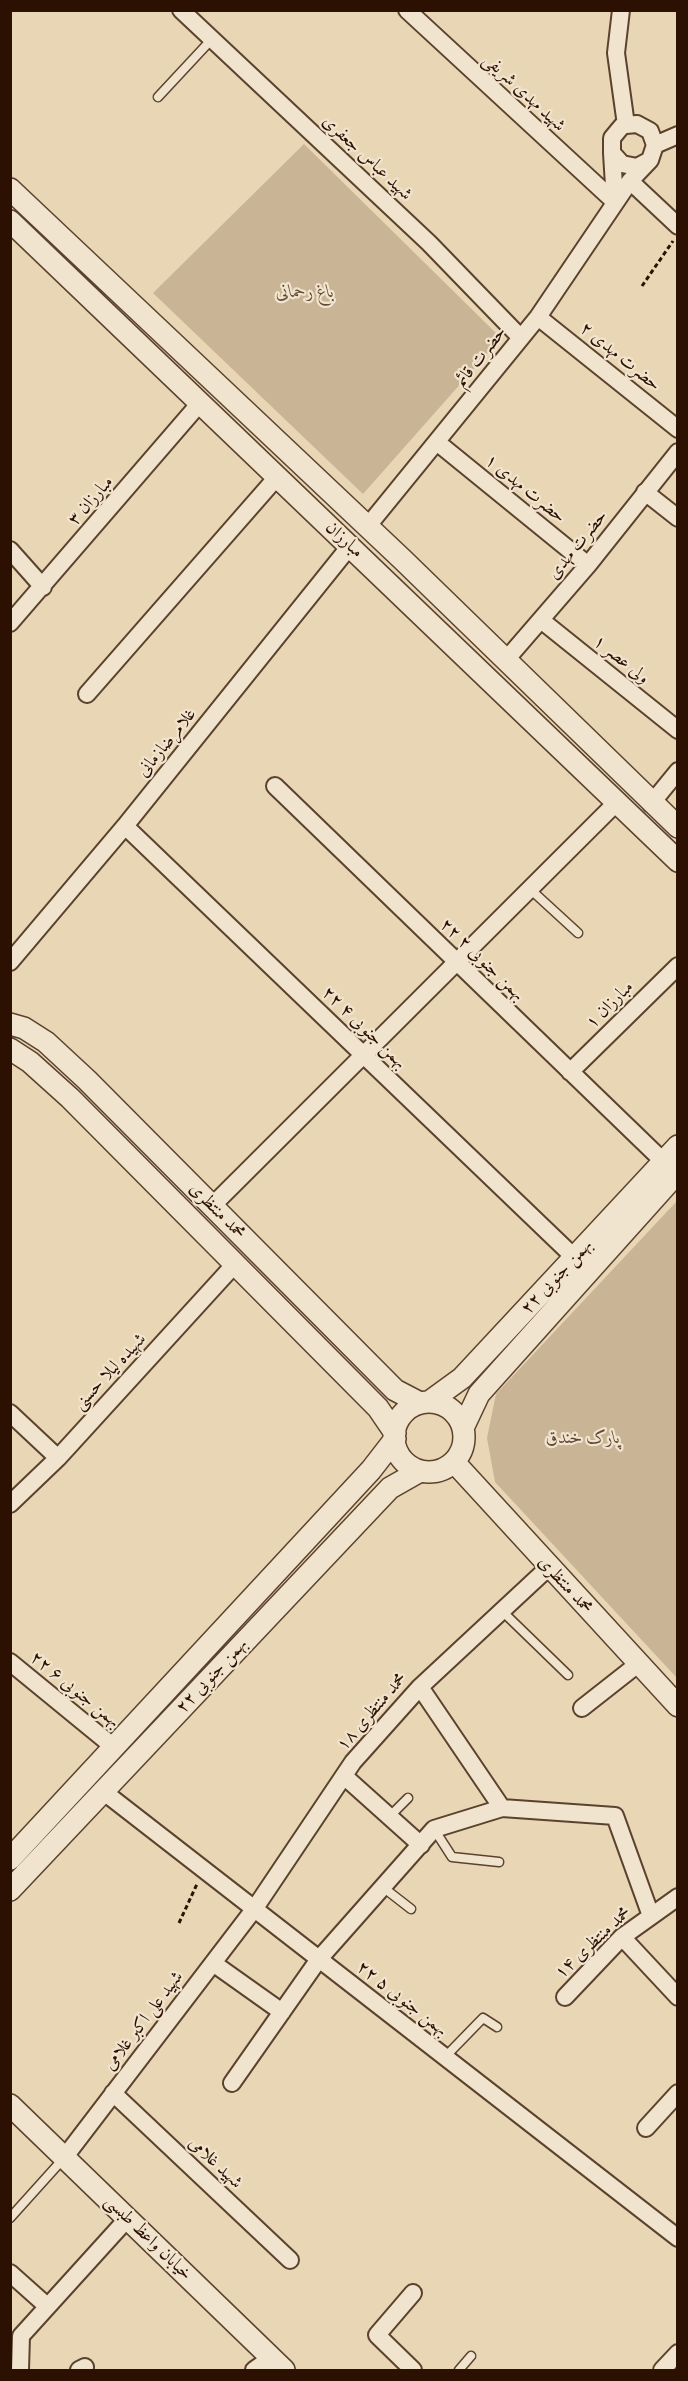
<!DOCTYPE html>
<html>
<head>
<meta charset="utf-8">
<style>
	body { margin:0 }
	#map { position:relative; width:688px; height:2381px; overflow:hidden; background:#e9d6b4; font-family:"Gentium Book Plus",serif }
	canvas { display:block }
	.frame { position:absolute; inset:0; border:12px solid #2c1001; pointer-events:none }
</style>
</head>
<body>
<div id="map">
<canvas width="688" height="2381"></canvas>
<div class="frame"></div>
</div>
<script>
const g = document.querySelector('canvas').getContext('2d');
g.lineJoin = 'round';
function fill(path, color) {
  g.fillStyle = color;
  g.fill(path, 'evenodd');
}
function poly(rows) {
  const path = new Path2D();
  for (const r of rows) {
    if (r.length === 3) {
      path.moveTo(r[0] + r[2], r[1]);
      path.arc(r[0], r[1], r[2], 0, 2 * Math.PI);
      continue;
    }
    path.moveTo(r[0], r[1]);
    for (let i = 2; i < r.length; i += 2) path.lineTo(r[i], r[i + 1]);
  }
  return path;
}
function trace(path, color, width, dash) {
  g.strokeStyle = color;
  g.lineWidth = width;
  g.lineCap = dash ? 'butt' : 'round';
  g.setLineDash(dash || []);
  g.stroke(path);
}
function drawText(font, color, halo, rows, align = 'center') {
  g.font = font + ' "Gentium Book Plus",Amiri,serif';
  g.lineWidth = 4.5;
  g.setLineDash([]);
  g.textBaseline = 'middle';
  g.strokeStyle = halo;
  g.fillStyle = color;
  for (const [text, x, y, turn = 0] of rows) {
    g.save();
    g.translate(x, y);
    g.rotate((+turn || 0) * Math.PI / 180);
    g.textAlign = isNaN(turn) ? turn : align;
    if (halo) g.strokeText(text, 0, 0);
    g.fillText(text, 0, 0);
    g.restore();
  }
}
const green = poly([
	[304,144,501,338,363,494,153,293],
	[677,1201,677,1678,495,1482,487,1438,496,1394]
]);
const path = poly([
	[642,286,673,241],
	[179,1923,197,1884]
]);
const service = poly([
	[158,97,212,39],
	[530,889,578,933],
	[502,1611,568,1675],
	[389,1817,408,1798],
	[434,1829,452,1857,499,1862],
	[384,1888,411,1909],
	[445,2057,483,2018,497,2027],
	[10,2218,64,2158],
	[459,2370,471,2356]
]);
const minor = poly([
	[181,10,429,243,521,338],
	[407,10,615,202],
	[621,10,616,53,626,125],
	[655,145,678,135],
	[612,153,622,164,637,167,650,160,655,145,650,131,637,124,626,125,622,126,612,138,612,153,615,202],
	[630,181,678,226],
	[538,317,678,429],
	[438,443,588,565],
	[645,492,678,518],
	[367,527,538,317,630,181,650,160],
	[10,550,43,587],
	[541,620,678,730],
	[10,623,200,403],
	[505,661,588,565,678,452],
	[87,694,277,477],
	[275,786,663,1161],
	[651,804,678,771],
	[125,826,575,1258],
	[10,962,125,826,350,546],
	[570,1072,678,966],
	[212,1206,617,802],
	[10,1413,58,1458],
	[10,1504,58,1458,235,1264],
	[10,1662,115,1748],
	[420,1687,502,1808],
	[582,1708,638,1664],
	[344,1776,421,1845],
	[104,1792,678,2238],
	[622,1937,678,1997],
	[213,1963,282,2012],
	[565,1997,622,1937,678,1897],
	[232,2083,319,1959,434,1829,502,1808,615,1816,651,1916],
	[113,2093,290,2260],
	[646,2128,678,2093],
	[64,2158,255,1908,353,1762,420,1687,549,1567],
	[10,2273,47,2306],
	[20,2370,21,2336,128,2218],
	[79,2370,85,2367],
	[254,2370,271,2358],
	[413,2370,377,2335,413,2293],
	[662,2370,678,2353]
]);
const tertiary = poly([
	[10,189,402,559,678,827],
	[10,221,678,861],
	[10,1024,24,1028,46,1042,87,1080,395,1390,420,1403],
	[10,1049,30,1062,70,1098,378,1408,395,1433],
	[429,1402,462,1378,678,1146],
	[429,1437,35],
	[463,1428,479,1394,678,1172],
	[454,1462,678,1706],
	[10,1859,371,1470,395,1439],
	[10,1890,390,1488,420,1471],
	[10,2105,284,2370]
]);
const streetNames = [
	["شهید مهدی شریفی",524,93,43],
	["شهید عباس جعفری",367,158,43],
	["حضرت قائم",481,357,-52],
	["حضرت مهدی ۲",620,357,39],
	["حضرت مهدی ۱",525,489,39],
	["مبارزان ۳",91,501,-49],
	["مبارزان",344,540,43],
	["حضرت مهدی",578,545,-51],
	["ولی عصر ۱",621,660,39],
	["غلامرضازمانی",167,743,-51],
	["۲۲ بهمن جنوبی ۲",482,960,44],
	["مبارزان ۱",610,1005,-45],
	["۲۲ بهمن جنوبی ۴",364,1028,44],
	["محمد منتظری",217,1211,45],
	["۲۲ بهمن جنوبی",557,1277,-47],
	["شهیده لیلا حسنی",110,1372,-47],
	["محمد منتظری",565,1585,47],
	["۲۲ بهمن جنوبی",212,1676,-47],
	["۲۲ بهمن جنوبی ۶",75,1690,39],
	["محمد منتظری ۱۸",372,1712,-49],
	["محمد منتظری ۱۴",593,1943,-43],
	["۲۲ بهمن جنوبی ۵",402,1999,38],
	["شهید علی اکبر غلامی",144,2021,-53],
	["شهید غلامی",215,2163,43],
	["خیابان واعظ طبسی",148,2238,44]
];
const parkNames = [
	["باغ رحمانی",305,292],
	["پارک خندق",583,1438]
];
fill(green, '#c9b496');
trace(service, '#5b422e', 11);
trace(minor, '#5b422e', 20);
trace(tertiary, '#5b422e', 24);
trace(path, '#2c1001', 3, [4.5, 3]);
trace(service, '#f1e4ce', 8);
trace(minor, '#f1e4ce', 16);
trace(tertiary, '#f1e4ce', 21);
drawText('18px', '#2c1001', '#f1e4ce', streetNames);
drawText('italic 18px', '#634935', '#f1e4ce', parkNames);
</script>
</body>
</html>
